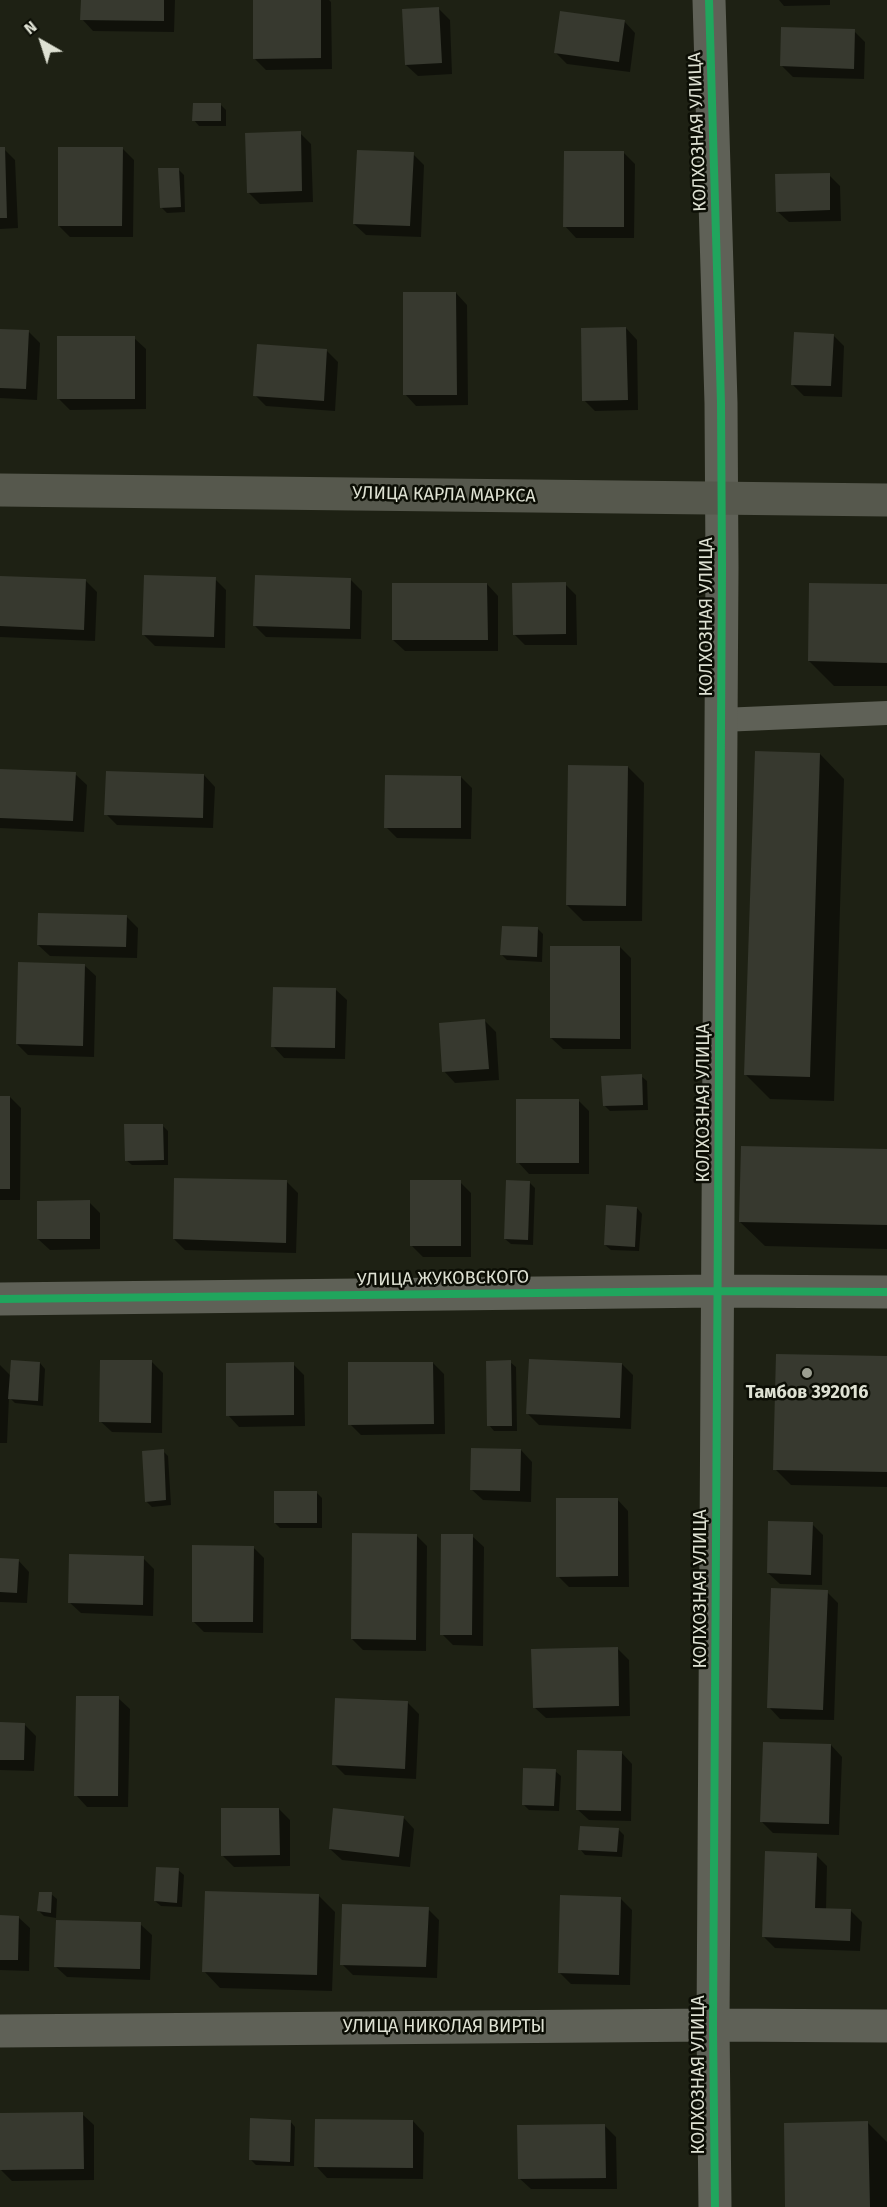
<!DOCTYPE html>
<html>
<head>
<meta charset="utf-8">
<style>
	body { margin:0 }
	#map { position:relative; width:887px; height:2207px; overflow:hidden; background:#1e2114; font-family:"Fira Sans",sans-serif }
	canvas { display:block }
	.north { position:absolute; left:12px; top:12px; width:60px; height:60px; -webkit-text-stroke:4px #0c0e05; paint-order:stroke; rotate:321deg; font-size:16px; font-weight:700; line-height:24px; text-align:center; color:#dee1d3 }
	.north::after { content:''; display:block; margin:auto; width:21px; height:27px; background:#dee1d3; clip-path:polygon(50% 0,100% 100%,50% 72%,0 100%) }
</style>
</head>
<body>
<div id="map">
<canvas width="887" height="2207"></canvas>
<div class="north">N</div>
</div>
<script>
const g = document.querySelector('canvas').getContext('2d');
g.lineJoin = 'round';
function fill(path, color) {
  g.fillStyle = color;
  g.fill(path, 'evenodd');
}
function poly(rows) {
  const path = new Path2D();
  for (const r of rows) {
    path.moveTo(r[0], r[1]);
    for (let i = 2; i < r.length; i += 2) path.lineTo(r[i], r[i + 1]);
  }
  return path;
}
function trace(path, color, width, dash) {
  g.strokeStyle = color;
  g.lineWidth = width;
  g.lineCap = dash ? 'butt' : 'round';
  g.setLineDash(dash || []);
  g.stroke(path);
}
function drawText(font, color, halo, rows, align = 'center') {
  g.font = font + ' "Fira Sans",sans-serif';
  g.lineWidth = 5;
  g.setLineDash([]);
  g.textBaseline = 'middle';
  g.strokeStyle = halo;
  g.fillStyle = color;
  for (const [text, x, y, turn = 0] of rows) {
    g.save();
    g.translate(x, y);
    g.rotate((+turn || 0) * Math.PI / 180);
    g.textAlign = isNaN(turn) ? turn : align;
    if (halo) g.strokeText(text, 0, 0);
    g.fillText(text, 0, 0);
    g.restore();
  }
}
const shadow = poly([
	[82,0,175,0,174,32,93,31,82,19],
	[254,0,329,0,331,2,332,69,266,70,255,59],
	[779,0,830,0,830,5,784,6],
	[439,9,450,20,452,74,418,76,406,65],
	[624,21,635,33,630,72,567,64,556,53],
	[854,31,865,42,864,79,793,77,782,66],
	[220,104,226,110,226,126,199,126,194,120],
	[300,133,311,144,313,202,260,204,249,193],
	[0,149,4,149,15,160,18,228,0,229],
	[123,149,134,160,133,237,70,237,59,226],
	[623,152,635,164,634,238,576,238,565,226],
	[413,154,424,165,421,237,366,235,354,224],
	[178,169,184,175,185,212,167,213,161,207],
	[829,175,840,186,841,221,789,222,777,211],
	[456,293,467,305,468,405,416,406,405,394],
	[626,328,637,340,638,410,595,411,584,400],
	[0,330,29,332,40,343,37,400,0,398],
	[833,335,844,346,842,397,804,396,792,384],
	[134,338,146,349,146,409,70,410,59,399],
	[327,351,338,362,335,411,266,406,255,395],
	[0,577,86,581,97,592,95,641,0,637],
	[215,579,226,590,225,648,155,646,144,635],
	[351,580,362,591,361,639,266,637,255,626],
	[487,584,498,596,498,651,405,651,393,640],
	[565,584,576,595,577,645,525,645,514,634],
	[887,586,887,686,834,686,809,661],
	[820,754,844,779,834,1101,770,1099,746,1075],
	[628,767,644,783,642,921,583,921,567,905],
	[0,770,75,774,87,785,84,832,0,828],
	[204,775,215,787,213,828,117,825,106,814],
	[461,777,472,788,471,839,397,838,386,827],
	[127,917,138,928,137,958,50,956,38,945],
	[538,929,543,934,542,962,507,960,501,954],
	[620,947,631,958,631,1049,563,1049,551,1038],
	[84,965,96,976,94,1057,28,1055,17,1044],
	[335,989,347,1000,345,1059,284,1058,273,1046],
	[485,1021,496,1032,499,1080,455,1083,444,1071],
	[641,1076,647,1081,648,1110,610,1111,604,1105],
	[0,1097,10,1097,21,1108,20,1200,0,1200],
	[578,1100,589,1111,589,1174,529,1174,518,1162],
	[163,1126,168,1131,168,1165,132,1165,126,1160],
	[887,1150,887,1249,765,1246,740,1222],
	[287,1182,298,1193,296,1253,185,1250,174,1239],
	[460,1182,471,1193,471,1257,423,1257,412,1246],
	[530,1183,535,1188,533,1245,511,1244,505,1239],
	[89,1202,100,1213,100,1249,50,1250,38,1239],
	[637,1208,642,1214,639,1251,611,1250,605,1245],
	[887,1357,887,1487,791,1485,775,1469],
	[152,1362,163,1373,162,1433,112,1432,100,1421],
	[510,1362,516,1367,517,1431,494,1431,489,1425],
	[40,1363,45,1369,43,1406,15,1403,9,1397,7,1443,0,1443,0,1365,11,1376],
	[433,1363,444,1374,445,1434,361,1435,350,1424],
	[293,1364,304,1375,305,1426,239,1427,228,1415],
	[622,1364,633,1375,631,1429,539,1425,528,1414],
	[521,1450,532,1462,531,1502,483,1500,471,1489],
	[163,1451,168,1456,171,1505,152,1507,146,1501],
	[316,1492,322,1498,322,1528,280,1528,275,1523],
	[617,1499,628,1511,629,1587,569,1587,558,1576],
	[812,1524,823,1535,822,1585,780,1584,768,1573],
	[416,1535,427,1546,426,1651,363,1650,352,1639],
	[472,1536,484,1547,483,1646,453,1645,442,1634],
	[253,1547,264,1558,263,1633,204,1632,193,1621],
	[143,1558,154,1569,153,1616,81,1613,69,1602],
	[0,1560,18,1560,29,1572,27,1603,0,1602],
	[827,1592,838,1603,834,1720,780,1719,769,1707],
	[618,1649,629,1660,630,1716,546,1718,534,1707],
	[118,1698,130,1709,128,1807,87,1807,76,1795],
	[408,1703,419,1714,416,1779,345,1775,334,1764],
	[0,1724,24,1724,36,1736,34,1771,0,1770],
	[831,1745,842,1757,839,1835,773,1833,762,1822],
	[621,1752,632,1764,631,1821,589,1820,577,1809],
	[555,1771,561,1776,559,1811,529,1810,524,1805],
	[279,1809,290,1820,290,1866,234,1867,223,1856],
	[403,1817,414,1829,410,1867,342,1860,330,1849],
	[618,1829,624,1835,622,1857,585,1855,580,1849],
	[816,1855,827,1866,826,1910,850,1910,862,1922,860,1951,775,1948,764,1937],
	[178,1870,184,1875,182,1907,161,1906,155,1901],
	[51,1894,57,1899,56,1918,44,1916,39,1911],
	[318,1895,335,1912,332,1991,220,1988,204,1971],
	[621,1899,632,1910,630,1985,571,1984,559,1972],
	[428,1909,439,1920,437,1978,353,1975,342,1964],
	[0,1917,18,1917,30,1928,29,1971,0,1970],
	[140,1924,152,1935,150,1980,67,1977,55,1966],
	[0,2114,82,2114,94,2125,94,2180,12,2181,1,2170],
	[290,2121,295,2127,294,2166,256,2165,251,2160],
	[413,2121,424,2133,423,2179,327,2178,316,2166],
	[868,2123,887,2142,887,2207,787,2207],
	[605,2126,616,2137,617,2189,531,2189,519,2178]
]);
const building = poly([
	[81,0,164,0,164,21,80,20],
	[253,0,321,0,321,58,253,59],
	[439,7,442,63,405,65,402,9],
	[560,11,625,20,619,62,554,53],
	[781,27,855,29,854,69,780,66],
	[193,103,221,103,221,121,192,121],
	[301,131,302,191,247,193,245,133],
	[0,147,5,147,7,218,0,218],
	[58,147,123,147,122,226,58,226],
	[357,150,414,152,410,226,353,224],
	[564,151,624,151,624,227,563,227],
	[158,168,179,168,181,207,160,208],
	[830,173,830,210,776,212,775,174],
	[403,292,456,292,457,395,403,395],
	[626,327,628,400,582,401,581,328],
	[0,329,29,330,26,389,0,388],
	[794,332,834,334,831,386,791,385],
	[57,336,135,336,135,399,57,399],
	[257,344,327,349,324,401,253,396],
	[144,575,216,577,214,637,142,635],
	[255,575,351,578,350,629,253,626],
	[0,576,86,579,84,630,0,626],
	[566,582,566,634,513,635,512,583],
	[392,583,487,583,488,640,392,640],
	[809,583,887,584,887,663,808,661],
	[755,751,820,753,810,1077,744,1075],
	[568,765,628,766,626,906,566,905],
	[0,769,76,772,73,821,0,818],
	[106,771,204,774,203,818,104,815],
	[385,775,461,776,461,828,384,828],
	[38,913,127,915,126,947,37,945],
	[502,926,538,927,537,957,500,955],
	[550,946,620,946,620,1039,550,1038],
	[18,962,85,964,83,1046,16,1044],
	[273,987,336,988,335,1048,271,1047],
	[485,1019,489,1069,442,1072,439,1023],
	[642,1074,643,1105,603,1106,601,1076],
	[0,1096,10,1096,10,1189,0,1189],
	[516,1099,579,1099,579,1163,516,1163],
	[124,1124,163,1124,164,1160,125,1161],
	[741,1146,887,1149,887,1225,739,1222],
	[174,1178,287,1180,286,1243,173,1239],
	[410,1180,461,1180,461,1246,410,1246],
	[506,1180,530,1181,528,1240,504,1239],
	[90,1200,90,1239,37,1239,37,1201],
	[606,1205,637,1207,635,1247,604,1245],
	[776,1354,887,1356,887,1472,773,1470],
	[529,1359,622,1363,620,1418,526,1414],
	[11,1360,40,1362,38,1401,8,1399],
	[100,1360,152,1360,151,1423,99,1422],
	[511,1360,512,1426,487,1426,486,1361],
	[294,1362,294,1415,226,1416,226,1363],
	[348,1362,433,1362,434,1424,348,1425],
	[471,1448,521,1449,520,1491,470,1490],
	[164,1449,166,1500,145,1502,142,1451],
	[274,1491,317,1491,317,1523,274,1523],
	[556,1498,618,1498,618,1576,556,1577],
	[768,1521,813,1522,811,1575,767,1573],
	[352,1533,417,1534,416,1640,351,1639],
	[441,1534,473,1534,472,1635,440,1635],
	[192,1545,254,1546,253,1622,192,1622],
	[69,1554,144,1556,143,1605,68,1603],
	[0,1558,19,1559,17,1593,0,1592],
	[771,1588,828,1590,823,1710,767,1708],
	[618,1647,619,1706,533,1708,531,1649],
	[76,1696,119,1696,118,1796,74,1796],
	[335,1698,408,1701,405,1769,332,1765],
	[0,1722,25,1723,24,1760,0,1760],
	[763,1742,831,1744,829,1824,760,1822],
	[577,1750,622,1751,621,1811,576,1810],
	[523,1768,556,1769,554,1806,522,1805],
	[221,1808,279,1808,280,1855,221,1856],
	[333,1808,404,1816,399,1857,329,1849],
	[580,1826,619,1828,617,1852,578,1850],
	[765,1851,817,1853,815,1908,851,1909,850,1941,762,1937],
	[156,1867,179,1868,177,1903,154,1901],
	[205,1891,319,1894,317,1975,202,1972],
	[39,1892,52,1892,51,1913,37,1911],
	[560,1895,621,1897,619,1975,558,1973],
	[342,1904,429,1907,426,1967,340,1965],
	[0,1915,19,1916,18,1960,0,1960],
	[56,1920,141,1922,140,1969,54,1967],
	[83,2112,84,2169,0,2170,0,2113],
	[250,2118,291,2120,290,2162,249,2160],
	[315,2119,413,2120,413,2168,314,2167],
	[868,2121,870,2207,785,2207,784,2123],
	[605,2124,606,2178,518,2179,517,2125]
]);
const service = poly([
	[721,720,887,713]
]);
const minor = poly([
	[709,0,721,403,722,567,713,2025,715,2207],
	[0,1299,717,1291,887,1292],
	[0,2031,713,2025,887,2026]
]);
const secondary = poly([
	[0,490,887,500]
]);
const cycleway = poly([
	[709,0,721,403,722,567,713,2025,715,2207],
	[0,1299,717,1291,887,1292]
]);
const markers = [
	[807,1373,6,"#9b9e90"]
];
const streetNames = [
	["КОЛХОЗНАЯ УЛИЦА",698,132,-92],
	["УЛИЦА КАРЛА МАРКСА",444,495,1],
	["КОЛХОЗНАЯ УЛИЦА",707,617,-90],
	["КОЛХОЗНАЯ УЛИЦА",704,1103,-90],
	["УЛИЦА ЖУКОВСКОГО",443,1279,-1],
	["КОЛХОЗНАЯ УЛИЦА",701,1589,-90],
	["УЛИЦА НИКОЛАЯ ВИРТЫ",444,2027],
	["КОЛХОЗНАЯ УЛИЦА",699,2075,-90]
];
const poiNames = [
	["Тамбов 392016",807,1393]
];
fill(shadow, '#0007');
fill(building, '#37392f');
trace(service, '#5f6157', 24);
trace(minor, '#5f6157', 33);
trace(secondary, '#56584d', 33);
trace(cycleway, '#20a55d', 8);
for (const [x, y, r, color] of markers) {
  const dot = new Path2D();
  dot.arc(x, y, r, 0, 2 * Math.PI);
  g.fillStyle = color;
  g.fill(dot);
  trace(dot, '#0c0e05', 2);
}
drawText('18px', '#dee1d3', '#0c0e05', streetNames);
drawText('bold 18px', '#dee1d3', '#0c0e05', poiNames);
</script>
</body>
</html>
